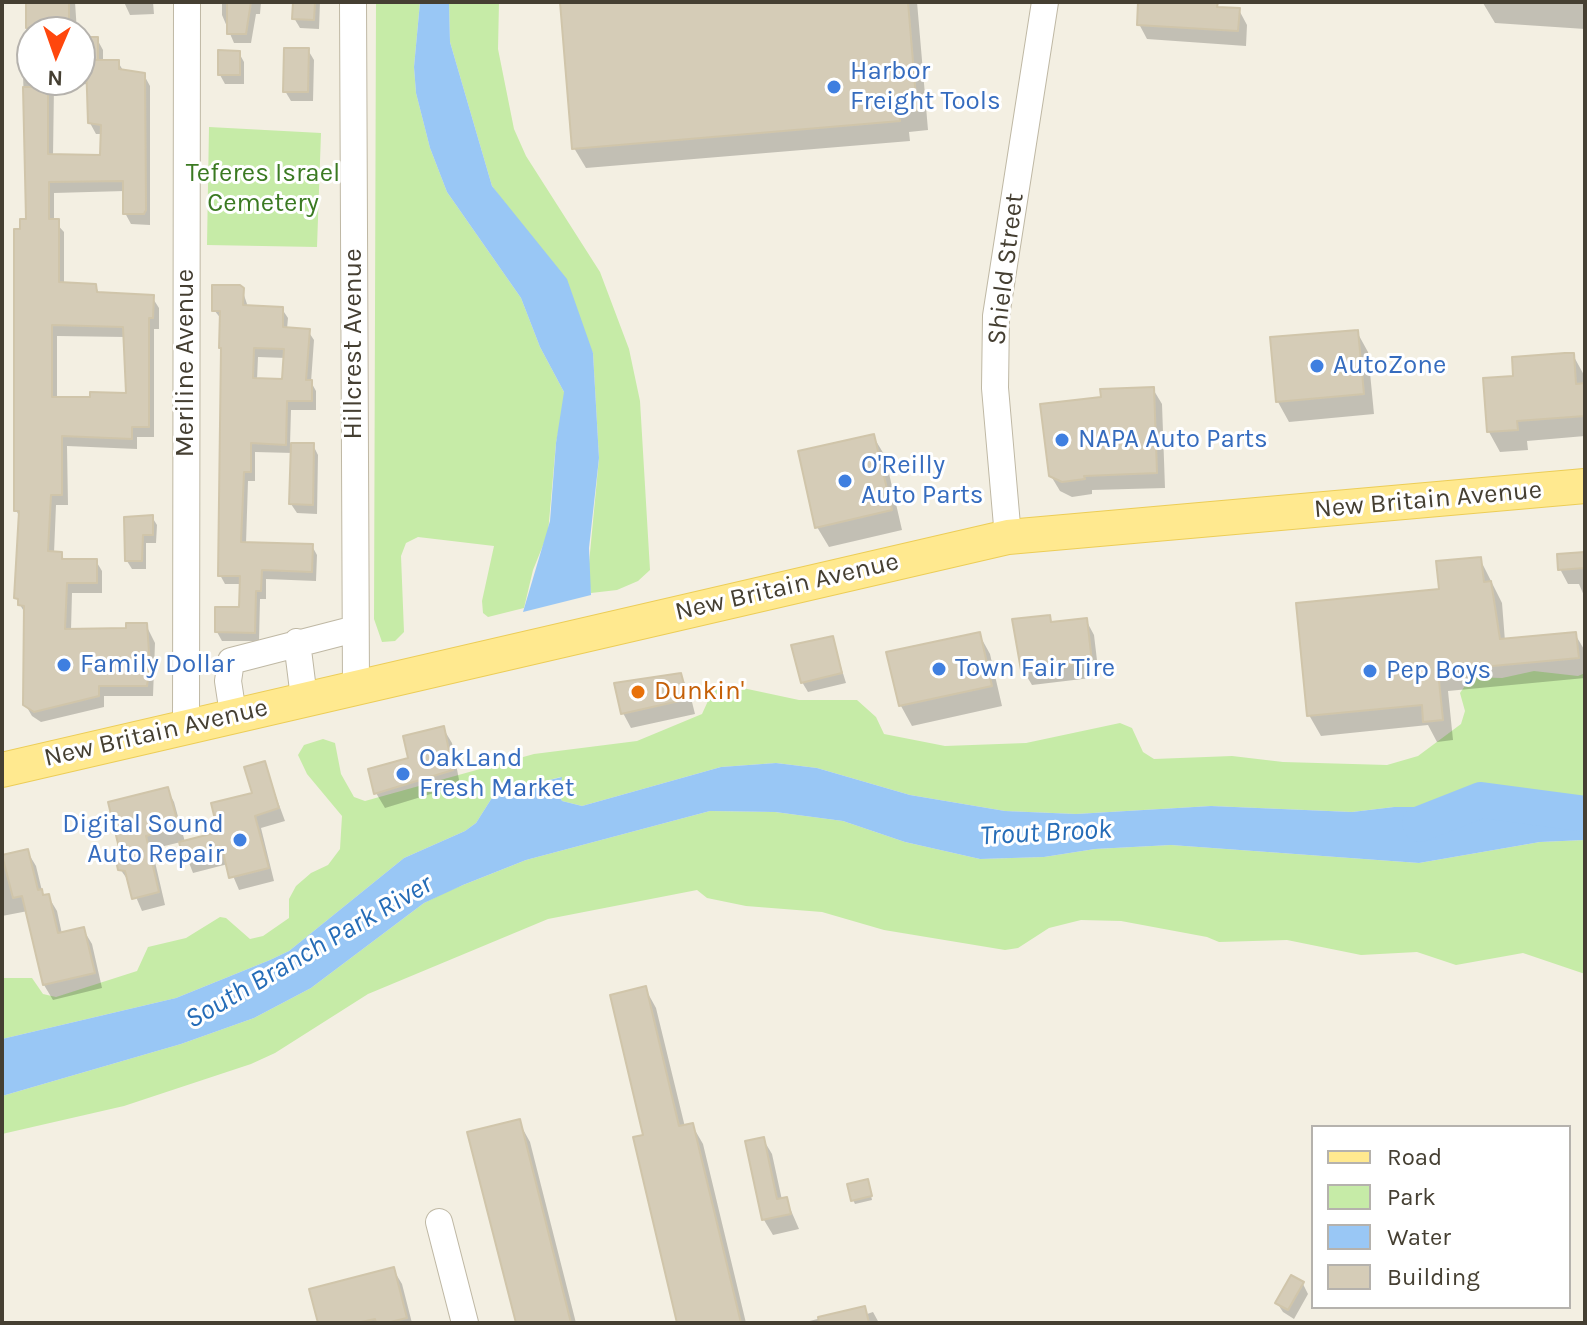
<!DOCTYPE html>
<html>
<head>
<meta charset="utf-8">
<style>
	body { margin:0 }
	#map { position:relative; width:1587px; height:1325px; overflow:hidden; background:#f3efe2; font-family:Karla,sans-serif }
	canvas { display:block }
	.frame { position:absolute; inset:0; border:4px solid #453f32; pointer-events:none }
	.legend { position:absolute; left:1311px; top:1125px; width:260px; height:184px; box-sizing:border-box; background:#fff; border:2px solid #b5b2ad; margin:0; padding:10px 14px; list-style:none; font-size:24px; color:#453f32 }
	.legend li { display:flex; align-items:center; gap:16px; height:40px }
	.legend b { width:40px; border:2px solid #b5b2ad }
	.north { position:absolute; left:16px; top:16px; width:80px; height:80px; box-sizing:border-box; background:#fff; border:2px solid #b5b2ad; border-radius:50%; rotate:182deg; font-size:22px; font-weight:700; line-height:32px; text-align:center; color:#453f32 }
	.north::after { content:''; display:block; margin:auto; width:28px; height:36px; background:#ff470d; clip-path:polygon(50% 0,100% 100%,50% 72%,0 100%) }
</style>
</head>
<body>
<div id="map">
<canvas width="1587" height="1325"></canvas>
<div class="frame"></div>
<ul class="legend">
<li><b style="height:10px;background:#ffe98f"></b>Road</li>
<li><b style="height:22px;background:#c6eba7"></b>Park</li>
<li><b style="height:22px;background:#99c7f5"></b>Water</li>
<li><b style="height:22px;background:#d5ccb7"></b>Building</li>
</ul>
<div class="north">N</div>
</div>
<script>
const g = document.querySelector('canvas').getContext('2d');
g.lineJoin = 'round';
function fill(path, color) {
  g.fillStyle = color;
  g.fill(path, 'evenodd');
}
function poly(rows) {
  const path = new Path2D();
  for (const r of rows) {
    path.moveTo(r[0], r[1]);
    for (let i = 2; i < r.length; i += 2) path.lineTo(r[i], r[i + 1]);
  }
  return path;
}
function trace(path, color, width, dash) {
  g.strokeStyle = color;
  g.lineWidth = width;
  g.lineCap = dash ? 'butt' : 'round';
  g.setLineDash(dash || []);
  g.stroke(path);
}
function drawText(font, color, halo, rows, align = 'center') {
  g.font = font + ' Karla,sans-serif';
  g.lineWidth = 6;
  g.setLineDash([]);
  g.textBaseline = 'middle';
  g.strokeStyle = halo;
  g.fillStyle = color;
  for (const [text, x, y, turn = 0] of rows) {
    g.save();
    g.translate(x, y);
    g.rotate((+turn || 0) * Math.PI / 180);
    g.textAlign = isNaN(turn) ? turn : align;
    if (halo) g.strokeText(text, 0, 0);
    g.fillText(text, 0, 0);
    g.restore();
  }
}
const green = poly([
	[376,2,420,2,414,67,416,93,430,148,447,192,521,298,540,347,564,392,564,405,556,443,548,533,533,570,524,608,488,617,483,613,482,601,494,546,418,537,406,543,401,556,404,632,395,641,382,642,374,619],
	[449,2,499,2,498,49,514,129,526,156,600,272,629,349,640,401,650,570,638,581,617,590,591,593,588,574,599,458,593,353,515,218,492,186,450,42],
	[209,127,321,133,317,247,207,245],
	[1534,671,1578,676,1585,673,1585,800,1511,800,1461,807,1394,807,1352,812,1211,806,1076,814,1005,811,910,795,817,768,776,763,721,767,582,806,562,801,559,795,561,777,495,793,476,823,465,831,404,858,289,951,270,960,176,998,2,1039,2,978,32,978,43,994,56,997,137,971,148,947,186,938,220,917,226,918,250,939,263,936,289,918,289,899,296,886,311,873,328,865,340,849,342,816,307,774,298,755,304,745,323,739,335,743,341,774,354,797,365,801,534,754,637,741,702,714,713,690,724,684,799,700,857,700,876,717,884,734,945,746,1026,743,1120,723,1132,728,1143,752,1154,759,1232,756,1283,762,1387,765,1418,756,1461,724,1465,711,1460,693,1471,677,1502,678],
	[710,811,775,812,843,821,905,842,980,859,1044,857,1095,849,1171,845,1419,863,1540,842,1585,840,1585,974,1523,953,1456,965,1417,952,1361,955,1287,940,1219,942,1207,937,1121,921,1081,920,1049,928,1018,948,1005,950,884,930,822,912,746,906,707,898,697,890,548,919,368,994,275,1053,251,1064,124,1106,2,1134,2,1096,181,1044,254,1018,311,988,424,903,448,891,526,860]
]);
const water = poly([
	[420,2,449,2,450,42,492,186,567,279,593,353,599,458,589,548,591,595,523,612,550,521,556,443,564,392,540,347,521,298,447,192,430,148,416,93,414,67],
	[776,763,817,768,910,795,1005,811,1076,814,1211,806,1352,812,1394,807,1461,807,1511,800,1585,800,1585,840,1540,842,1419,863,1171,845,1095,849,1044,857,980,859,905,842,843,821,775,812,710,811,526,860,463,885,424,903,311,988,254,1018,181,1044,2,1096,2,1039,176,998,270,960,289,951,404,858,465,831,476,823,495,793,562,777,559,795,562,801,582,806,721,767]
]);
const shadow = poly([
	[25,2,75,2,77,32,32,32,32,80,80,80,80,39,97,39,103,50,103,62,118,62,124,72,144,75,150,86,150,225,131,224,125,213,125,191,54,193,54,221,64,232,64,285,95,286,100,294,152,297,159,308,159,329,154,329,154,437,137,437,137,449,67,446,68,505,56,505,54,553,61,554,65,561,96,561,102,571,102,593,72,593,71,630,128,630,146,625,155,643,153,696,104,696,104,707,41,722,32,716,25,704,26,615,16,598,20,518,16,510,22,231,28,221,23,75,23,51,28,51],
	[89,84,90,123,96,134,102,134,102,157,53,156,54,86],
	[57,336,125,337,128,395,57,399],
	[124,2,153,2,154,14,130,15],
	[222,2,261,2,260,14,256,14,251,43,234,43,222,15],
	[295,2,320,2,319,29,300,28,294,18],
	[562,2,917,2,928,130,909,132,910,141,586,168,574,148],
	[1140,2,1216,3,1220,9,1239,10,1247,25,1246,46,1147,39,1139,24],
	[1585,2,1585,29,1495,23,1483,3],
	[308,50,314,60,313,101,291,101,285,91],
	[239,53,244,62,244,84,225,84,220,75],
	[242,289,248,307,282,309,288,318,287,329,308,331,314,340,311,382,316,391,316,410,291,410,290,445,313,445,318,455,317,514,297,513,291,504,293,453,255,452,255,481,248,481,246,544,312,546,317,555,316,581,266,579,266,599,260,599,259,641,222,641,217,632,241,609,242,584,225,584,220,575,223,353,222,320,214,310],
	[258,357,286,358,284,381,257,380],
	[1357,332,1368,352,1374,414,1289,422,1278,402],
	[1573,355,1584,375,1585,436,1527,441,1528,450,1500,452,1489,432,1516,378],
	[1153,389,1162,404,1165,488,1092,490,1092,494,1072,497,1060,491,1051,476,1103,399],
	[873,436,885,456,902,530,829,547,817,527],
	[152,517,157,525,156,543,146,543,146,569,132,569,127,561],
	[1585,554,1585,598,1579,584,1568,584,1560,569],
	[1480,559,1502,603,1505,641,1575,634,1585,651,1585,678,1448,691,1453,740,1437,742,1428,725,1321,736,1309,715,1441,590],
	[1049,617,1053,624,1086,620,1094,635,1099,677,1032,685,1023,670],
	[979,634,990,654,1002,706,912,726,901,706],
	[832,638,846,683,808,692,802,682],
	[680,675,689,690,695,714,631,728,623,713,616,685],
	[443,728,452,743,460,785,385,808,376,793],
	[264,764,285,821,261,828,274,881,239,890,228,864,193,873,181,842,152,849,165,905,142,911,130,883,120,869,167,789,174,802,185,842,220,833,255,795],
	[27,851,36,866,43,895,48,896,57,911,62,934,83,929,92,944,102,988,53,1000,44,985,28,911,2,916,2,855],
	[645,988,656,1008,685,1127,692,1125,703,1144,746,1323,680,1323,645,1136],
	[519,1122,530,1142,576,1323,518,1323],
	[763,1139,772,1154,782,1200,786,1199,799,1229,773,1235,764,1220,747,1143],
	[869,1186,872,1200,855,1204,853,1200],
	[393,1269,402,1284,412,1323,320,1323],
	[1303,1284,1308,1294,1294,1319,1283,1312,1277,1303],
	[864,1308,867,1314,873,1312,879,1323,801,1323]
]);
const river = poly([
	[1420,824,1481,800,1585,814]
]);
const building = poly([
	[26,2,69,2,69,27,26,28,26,2],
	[227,2,251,2,246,34,227,34,227,2],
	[293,2,315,2,314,20,292,19,293,2],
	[560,2,908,2,917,110,899,112,900,121,572,149,560,2],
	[1138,2,1218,2,1217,7,1240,8,1238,31,1137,25,1138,2],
	[80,37,98,37,98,60,80,60,80,37],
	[284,48,309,48,308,92,283,92,284,48],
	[218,50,240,51,240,75,218,75,218,50],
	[86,60,119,60,119,69,145,73,146,210,144,214,123,214,123,181,49,182,49,219,59,219,59,282,96,284,97,292,154,295,153,318,149,318,149,427,132,427,132,439,62,436,62,495,51,495,48,551,62,552,62,559,97,559,97,583,67,583,65,629,126,628,126,623,147,623,150,666,147,686,99,686,99,696,34,712,23,705,24,606,18,605,18,599,14,598,19,511,14,511,14,229,20,229,20,219,26,219,23,87,48,87,48,154,100,155,101,125,88,123,86,60],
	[52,325,123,327,126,393,90,392,90,397,52,397,52,325],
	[212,285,240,285,244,288,243,305,283,307,283,327,310,329,306,380,312,380,312,401,287,401,286,445,251,443,251,472,244,472,241,542,313,544,312,572,262,570,261,591,256,591,255,633,215,632,215,607,239,607,240,576,218,576,221,348,219,348,220,311,212,311,212,285],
	[254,348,284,349,282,379,253,378,254,348],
	[1358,330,1364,394,1276,402,1270,337,1358,330],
	[1565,353,1574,353,1576,384,1585,383,1585,416,1517,421,1518,430,1487,432,1483,378,1513,376,1512,357,1565,353],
	[1154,387,1157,473,1084,476,1085,479,1062,482,1049,476,1040,404,1101,397,1100,389,1154,387],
	[874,434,892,510,815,528,798,451,874,434],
	[291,443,314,443,313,505,289,504,291,443],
	[153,515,153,535,143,535,142,561,125,561,124,517,153,515],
	[1585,552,1585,568,1558,570,1557,554,1585,552],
	[1481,557,1484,582,1491,581,1500,639,1576,632,1579,658,1438,671,1443,720,1423,722,1422,705,1307,716,1296,603,1439,589,1436,561,1481,557],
	[1050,615,1051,622,1087,618,1092,662,1021,670,1012,619,1050,615],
	[980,632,992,686,899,706,886,652,980,632],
	[833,636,842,673,801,683,791,645,833,636],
	[681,673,688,699,621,714,614,683,681,673],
	[444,726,453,770,374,794,368,769,408,758,403,736,444,726],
	[265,761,279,808,255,816,269,868,229,878,223,852,184,861,179,842,218,832,211,803,252,793,244,767,265,761],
	[168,787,179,827,146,836,159,892,132,899,125,871,118,870,115,856,120,852,108,802,168,787],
	[28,849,38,890,42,889,43,895,49,894,58,933,84,927,95,973,43,985,22,896,13,898,2,855,28,849],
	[646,986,679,1126,693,1123,741,1323,677,1323,633,1137,643,1135,610,995,646,986],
	[520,1119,571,1323,516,1323,467,1132,520,1119],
	[764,1137,777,1199,787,1197,791,1214,762,1220,745,1141,764,1137],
	[868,1179,872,1196,851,1201,847,1184,868,1179],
	[394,1267,407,1318,386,1323,376,1323,375,1319,357,1323,318,1323,309,1289,394,1267],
	[1291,1275,1304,1282,1288,1310,1275,1303,1291,1275],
	[865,1306,869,1323,819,1323,818,1317,865,1306]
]);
const minor = poly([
	[353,2,356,685],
	[1008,537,995,388,996,316,1045,2],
	[297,642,304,698],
	[233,714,228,681,231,661,355,629],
	[186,725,187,2],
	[439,1222,465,1323]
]);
const major = poly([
	[2,770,1008,537,1585,486]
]);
const markers = [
	[834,87,8,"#3f7fe0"],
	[1317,366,8,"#3f7fe0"],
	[1062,440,8,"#3f7fe0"],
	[845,481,8,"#3f7fe0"],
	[64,665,8,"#3f7fe0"],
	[939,669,8,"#3f7fe0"],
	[1370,671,8,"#3f7fe0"],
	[638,692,8,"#e8710a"],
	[403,774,8,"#3f7fe0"],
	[240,840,8,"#3f7fe0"]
];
const shopNames = [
	["Harbor",850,72],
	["Freight Tools",850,102],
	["AutoZone",1333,366],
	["NAPA Auto Parts",1078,440],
	["O'Reilly",861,466],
	["Auto Parts",861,496],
	["Family Dollar",80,665],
	["Town Fair Tire",955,669],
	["Pep Boys",1386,671],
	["OakLand",419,759],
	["Fresh Market",419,789],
	["Digital Sound",224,825,"right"],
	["Auto Repair",224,855,"right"]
];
const parkNames = [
	["Teferes Israel",263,174],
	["Cemetery",263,204]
];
const streetNames = [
	["Shield Street",1006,269,-83],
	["Hillcrest Avenue",354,344,-90],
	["Meriline Avenue",186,363,-90],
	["New Britain Avenue",1428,500,-5],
	["New Britain Avenue",787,587,-13],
	["New Britain Avenue",156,733,-13]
];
const foodNames = [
	["Dunkin'",654,692]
];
const waterNames = [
	["Trout Brook",1046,833,-3],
	["South Branch Park River",309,952,-30]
];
fill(green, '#c6eba7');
fill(water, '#99c7f5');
fill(shadow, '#0003');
trace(river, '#99c7f5', 36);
fill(building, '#d5ccb7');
trace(building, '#d0c5aa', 2);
trace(minor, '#bfb8a4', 28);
trace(major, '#eccd57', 36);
trace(minor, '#fff', 26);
trace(major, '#ffe98f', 34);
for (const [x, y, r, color] of markers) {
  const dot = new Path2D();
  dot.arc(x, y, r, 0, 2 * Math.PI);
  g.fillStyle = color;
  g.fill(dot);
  trace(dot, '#fff', 3);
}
drawText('26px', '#366cbe', '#fff', shopNames, 'left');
drawText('26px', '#3b7a22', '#fff', parkNames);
drawText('26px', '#453f32', '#fff', streetNames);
drawText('26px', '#c56008', '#fff', foodNames, 'left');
drawText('italic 28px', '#256cb7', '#fff', waterNames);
</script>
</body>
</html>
